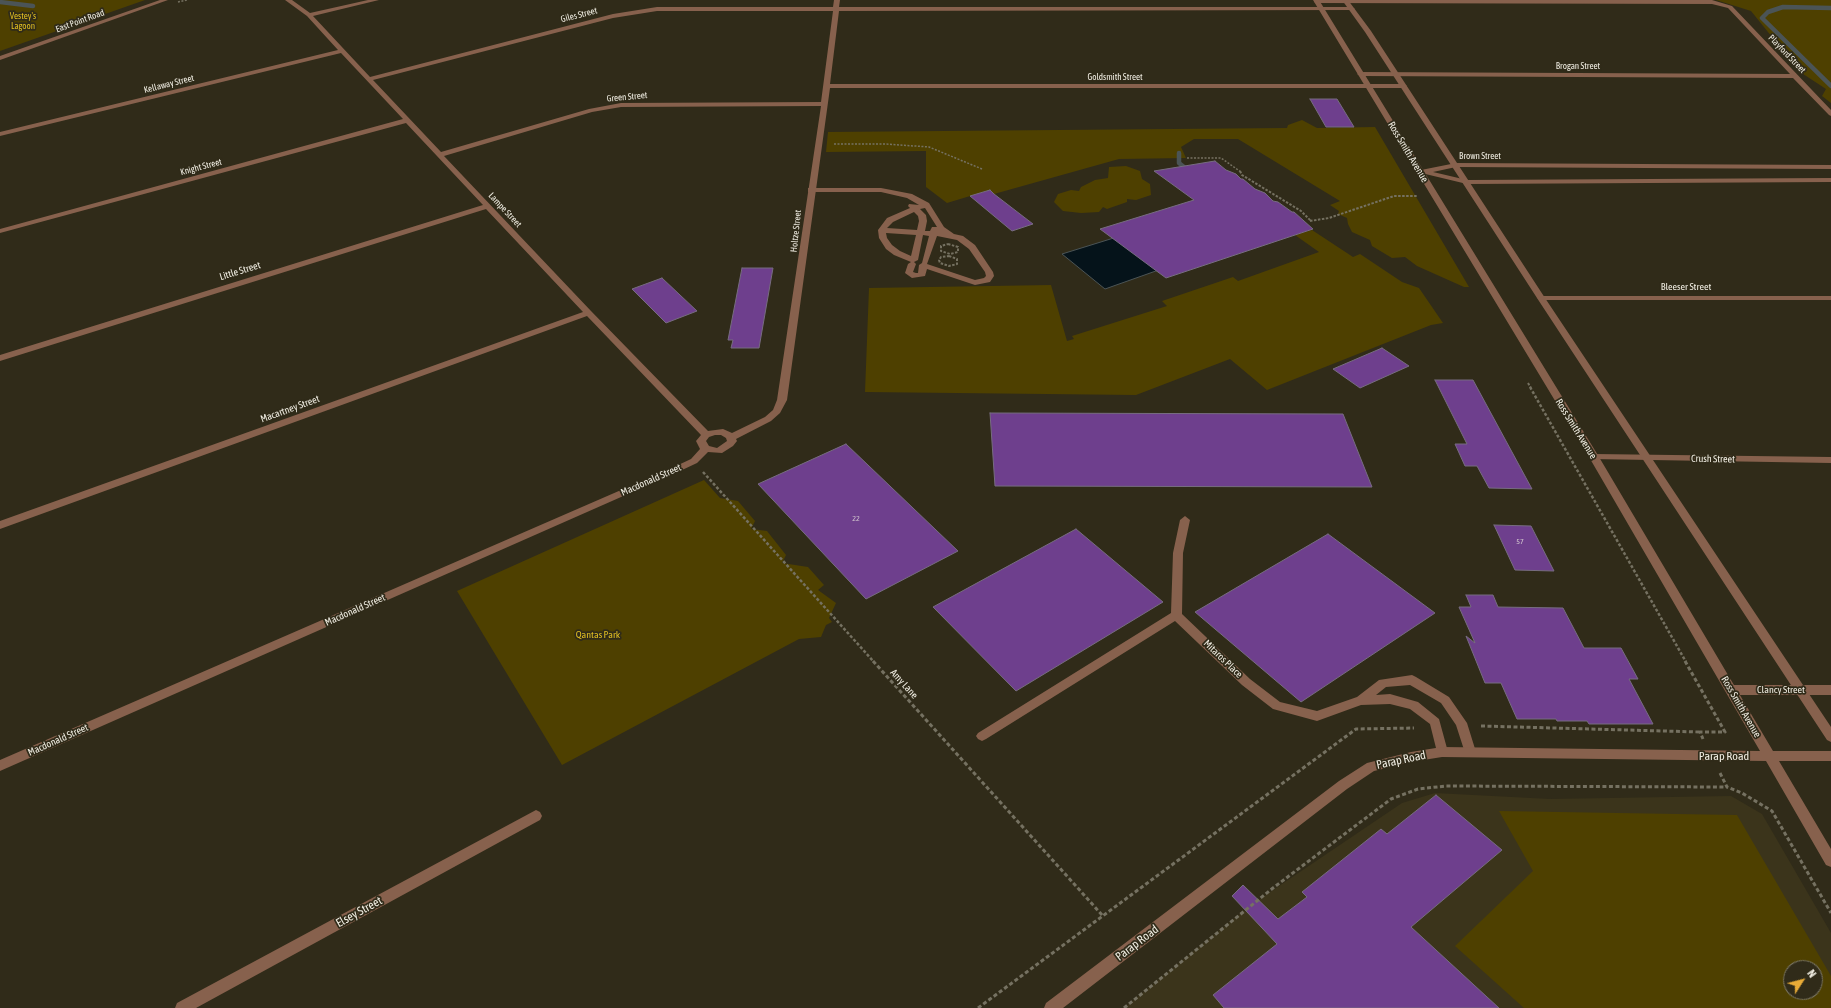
<!DOCTYPE html>
<html>
<head>
<meta charset="utf-8">
<style>
	body { margin:0 }
	#map { position:relative; width:1831px; height:1008px; overflow:hidden; background:#302b19; font-family:"Asap Condensed",sans-serif }
	canvas { display:block }
	.north { position:absolute; left:1783px; top:960px; width:40px; height:40px; box-sizing:border-box; background:#302b19; border:1px solid #7c7869; border-radius:50%; rotate:54deg; font-size:11px; font-weight:700; line-height:16px; text-align:center; color:#efece1 }
	.north::after { content:''; display:block; margin:auto; width:14px; height:18px; background:#e8ab37; clip-path:polygon(50% 0,100% 100%,50% 72%,0 100%) }
</style>
</head>
<body>
<div id="map">
<canvas width="1831" height="1008"></canvas>
<div class="north">N</div>
</div>
<script>
const g = document.querySelector('canvas').getContext('2d');
g.lineJoin = 'round';
function fill(path, color) {
  g.fillStyle = color;
  g.fill(path, 'evenodd');
}
function poly(rows) {
  const path = new Path2D();
  for (const r of rows) {
    path.moveTo(r[0], r[1]);
    for (let i = 2; i < r.length; i += 2) path.lineTo(r[i], r[i + 1]);
  }
  return path;
}
function trace(path, color, width, dash) {
  g.strokeStyle = color;
  g.lineWidth = width;
  g.lineCap = dash ? 'butt' : 'round';
  g.setLineDash(dash || []);
  g.stroke(path);
}
function drawText(font, color, halo, rows, align = 'center') {
  g.font = font + ' "Asap Condensed",sans-serif';
  g.lineWidth = 3.5;
  g.setLineDash([]);
  g.textBaseline = 'middle';
  g.strokeStyle = halo;
  g.fillStyle = color;
  for (const [text, x, y, turn = 0] of rows) {
    g.save();
    g.translate(x, y);
    g.rotate((+turn || 0) * Math.PI / 180);
    g.textAlign = isNaN(turn) ? turn : align;
    if (halo) g.strokeText(text, 0, 0);
    g.fillText(text, 0, 0);
    g.restore();
  }
}
const built = poly([
	[1435,793,1550,799,1731,796,1762,814,1831,933,1831,1008,1124,1008,1251,905,1402,803],
	[1791,968,1815,968,1815,992,1791,992]
]);
const green = poly([
	[0,0,145,0,0,51],
	[1716,0,1831,0,1831,103,1822,96,1826,89,1797,70,1797,62,1773,45,1772,37,1751,11],
	[1302,120,1317,128,1375,127,1469,287,1464,287,1417,266,1405,257,1392,258,1372,246,1370,240,1352,232,1348,224,1347,218,1338,214,1339,211,1330,205,1340,201,1238,139,1194,139,1181,147,1186,158,1119,159,994,194,990,190,947,203,926,187,926,151,826,152,828,132,1287,128,1288,125],
	[1126,166,1140,171,1142,179,1150,184,1151,195,1136,200,1127,199,1127,202,1107,209,1103,207,1099,212,1081,213,1063,211,1054,202,1058,194,1071,190,1079,191,1081,187,1095,180,1108,178,1109,167],
	[1312,230,1353,257,1360,254,1402,282,1419,288,1443,323,1431,325,1267,390,1230,359,1136,395,865,392,869,288,1051,285,1067,341,1074,339,1072,336,1167,306,1162,301,1233,277,1238,281,1319,252,1295,235],
	[704,480,720,498,738,501,755,521,751,529,767,531,786,555,782,563,808,567,824,585,818,590,836,603,829,618,832,622,826,625,821,637,799,639,562,765,457,591],
	[1499,811,1737,815,1831,976,1831,1008,1524,1008,1455,946,1533,871],
	[1791,968,1815,968,1815,992,1791,992]
]);
const water = poly([
	[1175,219,1218,249,1105,289,1062,254,1175,219]
]);
const streamFar1 = poly([
	[0,2,33,6],
	[1831,8,1783,7,1768,12,1762,18,1831,86],
	[1179,153,1179,163,1190,172]
]);
const stream = poly([
	[1188,171,1190,172]
]);
const building = poly([
	[1310,99,1337,99,1354,127,1326,127,1310,99],
	[1215,161,1226,170,1236,174,1241,179,1243,179,1255,189,1265,193,1273,201,1278,202,1292,212,1294,212,1313,229,1166,278,1100,229,1194,200,1154,171,1215,161],
	[990,190,994,194,1033,224,1012,231,970,196,990,190],
	[742,268,773,268,759,348,731,348,733,340,728,340,742,268],
	[662,278,697,311,666,323,632,289,662,278],
	[1382,348,1409,366,1360,388,1333,369,1382,348],
	[1435,380,1473,380,1532,489,1489,488,1477,466,1465,466,1455,444,1467,444,1435,380],
	[990,413,1343,414,1372,487,995,486,990,413],
	[846,444,958,551,866,599,758,484,846,444],
	[1494,525,1531,526,1554,571,1515,570,1494,525],
	[1076,529,1163,602,1016,691,933,607,1076,529],
	[1328,534,1435,613,1301,702,1195,612,1328,534],
	[1466,595,1493,595,1498,607,1563,608,1584,648,1621,648,1638,679,1629,679,1653,724,1589,724,1587,721,1557,721,1556,719,1517,719,1501,683,1485,683,1466,636,1475,643,1459,607,1471,607,1466,595],
	[1436,795,1502,850,1411,927,1499,1008,1224,1008,1213,995,1277,944,1232,896,1243,885,1278,919,1307,897,1302,892,1381,829,1387,834,1436,795]
]);
const pathFar3 = poly([
	[178,2,187,0],
	[834,144,886,144,929,147,982,169],
	[1187,158,1221,158,1241,172]
]);
const pathFar2 = poly([
	[1240,171,1242,175,1301,211,1311,221],
	[1310,221,1329,218,1394,196,1418,196],
	[948,244,958,247,958,252,950,254,941,251,941,246,948,244],
	[949,256,957,259,957,264,949,266,940,263,939,260,941,257,949,256],
	[1528,383,1531,388]
]);
const pathFar1 = poly([
	[1530,387,1686,662],
	[703,472,874,662]
]);
const path = poly([
	[873,661,1103,916],
	[1685,661,1725,732,1700,732,1703,739],
	[1481,726,1700,732],
	[1720,773,1727,787,1742,793,1772,811,1831,913],
	[978,1008,1356,729,1414,728],
	[1124,1008,1273,888,1391,799,1418,789,1446,786,1727,787]
]);
const service = poly([
	[808,188,881,188,912,194,929,203,944,227,954,234,963,236,975,245,993,272,994,276,990,282,975,285,927,269,925,276,912,278,905,273,908,264,911,262,894,255,886,249,879,238,878,230,887,218,910,208,908,206,909,204,919,205,907,198,881,192,808,192,808,188],
	[925,208,937,227,932,227,930,231,925,231,927,221,926,215,920,209,925,208],
	[914,212,918,216,919,221,917,230,887,228,893,222,914,212],
	[886,233,916,235,911,256,900,251,892,245,887,238,886,233],
	[923,235,929,236,922,263,919,265,918,273,916,273,913,272,916,264,914,262,918,260,923,235],
	[937,236,957,240,969,249,985,272,986,276,984,278,975,280,927,264,937,236],
	[1185,516,1190,520,1183,553,1182,614,1250,679,1280,702,1317,711,1357,697,1379,680,1412,675,1416,677,1449,697,1467,723,1476,752,1474,756,1470,757,1466,756,1456,725,1441,703,1410,685,1386,687,1376,695,1390,694,1418,702,1439,719,1448,752,1446,756,1442,757,1438,756,1430,724,1410,709,1390,704,1361,705,1317,721,1273,709,1242,685,1175,621,986,739,982,741,978,739,976,736,978,733,1171,613,1173,553,1180,520,1185,516]
]);
const minor = poly([
	[285,0,292,0,310,13,368,0,379,0,313,16,370,77,613,14,657,7,833,7,834,0,840,0,839,7,1352,7,1355,9,1354,10,839,11,830,84,1404,84,1407,86,1404,88,830,88,787,400,780,413,771,421,736,439,737,441,733,446,722,453,708,452,697,463,680,471,0,771,0,760,674,467,691,459,700,449,696,441,701,435,587,316,0,529,0,521,583,312,486,209,0,361,0,355,483,205,406,123,0,233,0,229,403,119,341,53,0,136,0,132,338,50,307,16,285,0],
	[657,11,833,11,821,102,621,103,589,109,441,152,373,80,613,18,657,11],
	[821,106,777,400,773,410,765,417,732,433,723,429,708,431,591,311,444,156,592,112,621,107,821,106],
	[715,435,721,435,726,438,727,441,717,448,709,446,706,441,709,437,715,435],
	[1314,0,1712,0,1732,6,1831,110,1831,116,1829,115,1793,78,1360,76,1357,74,1360,72,1790,74,1728,8,1712,4,1316,3,1314,2,1314,0],
	[1456,163,1831,165,1831,169,1456,167,1433,172,1467,180,1831,178,1831,182,1467,184,1417,172,1421,170,1456,163],
	[1538,296,1831,296,1831,300,1541,300,1537,298,1538,296],
	[1594,454,1831,457,1831,463,1591,459,1589,457,1594,454],
	[1732,685,1831,685,1831,695,1732,695,1728,693,1726,690,1728,687,1732,685],
	[536,810,540,812,542,816,540,820,196,1008,175,1008,177,1003,536,810]
]);
const tertiary = poly([
	[160,0,168,0,0,60,0,56,160,0],
	[1313,0,1319,0,1599,457,1773,751,1831,751,1831,761,1779,761,1831,849,1831,867,1826,865,1766,761,1442,757,1411,762,1374,771,1347,789,1063,1008,1044,1008,1046,1003,1339,781,1367,763,1411,752,1442,747,1760,751,1589,457,1313,0],
	[1342,0,1348,0,1371,31,1545,298,1831,727,1831,742,1827,740,1537,298,1365,32,1342,0]
]);
const numberNames = [
	["22",856,518],
	["57",1520,541]
];
const farStreetnames = [
	["Giles Street",579,15,-14],
	["East Point Road",80,21,-20],
	["Playford Street",1787,54,46],
	["Brogan Street",1578,66],
	["Goldsmith Street",1115,77],
	["Kellaway Street",169,84,-14],
	["Green Street",627,97,-5],
	["Brown Street",1480,156],
	["Knight Street",201,167,-15],
	["Lampe Street",505,210,47],
	["Holtze Street",796,231,-84]
];
const farParknames = [
	["Vestey's",23,16],
	["Lagoon",23,26]
];
const streetNames = [
	["Ross Smith Avenue",1408,152,59],
	["Little Street",240,271,-17],
	["Bleeser Street",1686,287],
	["Macartney Street",290,409,-20],
	["Ross Smith Avenue",1576,429,58],
	["Crush Street",1713,459,1],
	["Macdonald Street",651,480,-24],
	["Macdonald Street",355,610,-24],
	["Mitaros Place",1223,659,44],
	["Amy Lane",904,684,48],
	["Clancy Street",1781,690],
	["Ross Smith Avenue",1741,707,60],
	["Macdonald Street",58,740,-24]
];
const parkNames = [
	["Qantas Park",598,635]
];
const nearStreetnames = [
	["Parap Road",1724,756],
	["Parap Road",1401,760,-12],
	["Elsey Street",359,912,-29],
	["Parap Road",1137,943,-37]
];
fill(built, '#3b341b');
fill(green, '#4e4000');
fill(water, '#05131a');
trace(water, '#4b5456', 1);
trace(streamFar1, '#4b5456', 4.5);
trace(stream, '#4b5456', 5.5);
fill(building, '#6e3f8d');
trace(building, '#776d80', 1);
trace(pathFar3, '#757161', 1.5, [2, 1.5]);
trace(pathFar2, '#757161', 2, [2.5, 1.5]);
trace(pathFar1, '#757161', 2.5, [3, 2]);
trace(path, '#757161', 3, [4, 2.5]);
fill(service, '#87614d');
fill(minor, '#87614d');
fill(tertiary, '#87614d');
drawText('8px', '#cfc1cc', null, numberNames);
drawText('9px', '#efece1', '#302b19', farStreetnames);
drawText('9px', '#e2bf21', '#302b19', farParknames);
drawText('10px', '#efece1', '#302b19', streetNames);
drawText('10px', '#e2bf21', '#302b19', parkNames);
drawText('12px', '#efece1', '#302b19', nearStreetnames);
</script>
</body>
</html>
